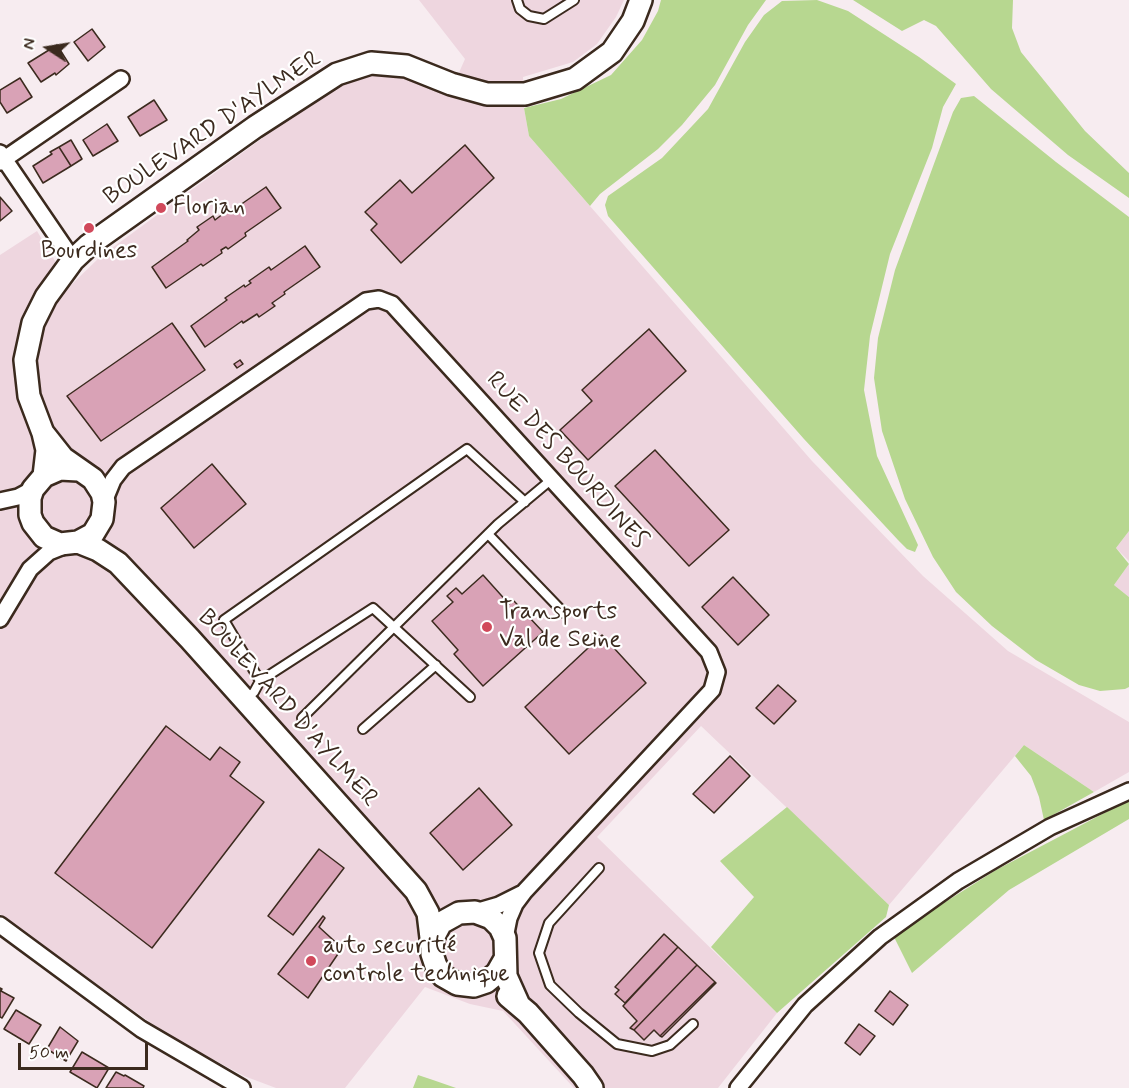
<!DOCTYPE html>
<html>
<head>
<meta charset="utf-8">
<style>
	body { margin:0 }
	#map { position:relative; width:1129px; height:1088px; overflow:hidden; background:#f7ecf0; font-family:Mynerve,sans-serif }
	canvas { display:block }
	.north { position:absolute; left:18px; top:18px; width:60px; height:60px; -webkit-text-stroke:4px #fff; paint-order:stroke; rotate:282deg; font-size:16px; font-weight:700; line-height:24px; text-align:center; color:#3b2a1e }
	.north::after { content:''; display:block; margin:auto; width:21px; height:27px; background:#3b2a1e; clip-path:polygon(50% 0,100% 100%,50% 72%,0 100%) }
	.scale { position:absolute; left:18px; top:1043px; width:130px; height:27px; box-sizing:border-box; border:3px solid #3b2a1e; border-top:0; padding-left:8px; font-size:18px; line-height:21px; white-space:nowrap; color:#3b2a1e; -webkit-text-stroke:4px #fff; paint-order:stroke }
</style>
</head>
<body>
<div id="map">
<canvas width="1129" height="1088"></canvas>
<div class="north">N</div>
<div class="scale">50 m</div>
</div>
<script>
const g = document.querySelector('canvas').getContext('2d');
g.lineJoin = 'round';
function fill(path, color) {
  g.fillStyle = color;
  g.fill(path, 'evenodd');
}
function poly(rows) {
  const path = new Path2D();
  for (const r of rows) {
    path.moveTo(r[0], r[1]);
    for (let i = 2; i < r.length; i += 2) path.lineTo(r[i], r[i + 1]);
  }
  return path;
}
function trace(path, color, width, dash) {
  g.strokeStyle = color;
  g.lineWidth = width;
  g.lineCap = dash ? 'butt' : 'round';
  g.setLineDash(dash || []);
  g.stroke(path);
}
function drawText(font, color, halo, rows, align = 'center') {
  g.font = font + ' Mynerve,sans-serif';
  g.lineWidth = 4.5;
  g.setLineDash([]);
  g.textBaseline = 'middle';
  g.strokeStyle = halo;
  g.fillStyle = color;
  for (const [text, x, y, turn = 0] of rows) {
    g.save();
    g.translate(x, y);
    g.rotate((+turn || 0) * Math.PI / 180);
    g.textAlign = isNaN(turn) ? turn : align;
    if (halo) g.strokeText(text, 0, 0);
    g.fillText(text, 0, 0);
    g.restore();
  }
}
const built = poly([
	[419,0,624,0,616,17,597,44,573,62,523,77,524,108,529,136,812,461,923,576,1008,651,1129,722,1129,772,1094,792,1024,745,889,905,701,726,597,837,777,1013,718,1088,574,1088,503,1011,470,1004,425,987,345,1088,276,1088,244,1076,166,1034,0,914,0,255,37,231,70,286,101,256,327,91,370,73,424,82,450,93,465,59],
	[1129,531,1129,561,1116,548],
	[1129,564,1129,597,1114,585]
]);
const green = poly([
	[661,0,766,0,748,25,715,85,682,125,658,149,600,194,590,206,529,136,524,108,561,99,611,75,642,40,658,11],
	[817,0,848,11,919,57,956,84,943,107,932,148,890,254,870,336,864,390,877,456,918,545,915,552,907,549,898,540,804,439,608,216,605,205,608,196,662,158,708,109,745,42,764,15,782,1],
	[853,0,1013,0,1012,28,1021,52,1085,131,1129,173,1129,198,1068,155,991,89,936,26,924,20,902,31],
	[974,96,1056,162,1129,217,1129,531,1116,548,1129,564,1114,585,1129,597,1129,687,1125,689,1100,691,1079,685,1036,660,992,626,956,592,933,557,905,499,882,431,874,378,878,338,895,270,953,112,961,98],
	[1024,745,1094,792,1044,820,1039,797,1031,776,1015,756],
	[1129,800,1129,819,1009,890,912,973,893,935,996,870],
	[787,807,889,905,886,917,777,1013,711,947,754,897,720,861],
	[418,1075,433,1080,456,1088,413,1088]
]);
const building = poly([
	[92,29,105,47,88,61,74,42,92,29],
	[57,45,69,64,56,75,55,73,41,82,28,63,57,45],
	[20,78,32,97,7,113,0,102,0,90,20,78],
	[154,100,167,120,140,136,128,117,154,100],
	[107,124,118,141,93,156,83,140,107,124],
	[71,140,82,159,71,166,59,147,71,140],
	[465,145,494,178,401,263,371,230,377,224,365,212,400,180,412,193,465,145],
	[59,147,71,166,43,183,33,166,52,154,50,152,59,147],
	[266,187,281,208,245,233,246,236,228,249,226,247,221,250,222,253,203,266,201,264,166,288,152,267,188,241,187,240,199,230,197,227,213,216,215,220,228,210,230,212,266,187],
	[0,197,12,211,0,221,0,197],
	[305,246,320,267,284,292,285,294,272,303,275,306,259,317,257,314,243,323,242,321,205,347,191,326,227,300,225,298,244,285,245,287,251,283,249,281,269,267,271,270,305,246],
	[172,323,205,370,101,441,67,396,172,323],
	[649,329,686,371,588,460,560,430,592,401,582,390,649,329],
	[240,360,243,364,237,368,234,364,240,360],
	[655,450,729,530,689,566,615,486,655,450],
	[212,464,246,504,194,548,161,508,212,464],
	[483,575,509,604,513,600,543,632,483,686,454,654,458,650,432,621,453,602,447,596,456,588,462,594,483,575],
	[733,577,769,615,738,645,702,607,733,577],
	[602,635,646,683,569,754,525,707,602,635],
	[778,685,796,701,774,724,756,708,778,685],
	[166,726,210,760,220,747,240,762,230,776,264,802,152,948,55,873,166,726],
	[730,756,750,776,714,813,693,794,730,756],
	[479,788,512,825,463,870,430,833,479,788],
	[319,849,344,868,293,935,268,916,319,849],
	[323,916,325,918,319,927,342,948,308,998,278,974,323,916],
	[664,934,678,947,625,1003,615,994,619,990,615,987,664,934],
	[678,947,697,965,634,1030,630,1028,637,1021,623,1006,678,947],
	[697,965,715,982,660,1036,654,1030,644,1040,634,1030,697,965],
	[715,982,716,983,662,1037,660,1036,715,982],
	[0,988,2,989,1,991,14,998,2,1018,0,1017,0,988],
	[890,991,908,1005,893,1025,875,1011,890,991],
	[16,1010,41,1025,29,1044,4,1029,16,1010],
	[859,1024,875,1036,860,1055,845,1043,859,1024],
	[60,1027,78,1041,66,1061,47,1049,60,1027],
	[82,1052,109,1068,97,1088,70,1072,82,1052],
	[116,1072,124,1076,125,1075,144,1086,143,1088,106,1088,116,1072]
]);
const lane = poly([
	[517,0,520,9,529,16,544,19,574,0],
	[488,534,564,613],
	[470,697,373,608,260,681,224,620,467,449,525,502],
	[246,699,254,692,260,681],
	[302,718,498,524,552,479],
	[363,729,436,665],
	[599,868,549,923,539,953,550,985,579,1013,617,1044,652,1051,670,1045,693,1024]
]);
const street = poly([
	[0,153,73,260],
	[0,162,121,79],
	[0,501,18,497,33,489],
	[104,502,113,480,123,467,366,301,379,299,392,304,709,652,717,672,712,690,524,892,515,904,509,918,505,938],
	[0,619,30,569,49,552,69,544],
	[475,912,499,905,521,894],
	[0,925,141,1029,242,1088],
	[738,1088,805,1005,880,937,958,881,1050,827,1129,791]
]);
const secondary = poly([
	[44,434,63,458,93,479,102,493,104,502,102,519,93,534,78,542,60,544,44,537,33,523,30,515,30,498,33,489,44,476,60,469,78,470],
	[44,476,47,450,43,433,29,396,25,360,33,323,46,297,73,260,89,245,255,127,337,74,371,63,406,66,451,84,487,94,525,94,575,79,612,52,633,21,641,0],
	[78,542,98,550,118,563,190,639,416,891,428,913,432,946],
	[505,959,497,973,486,982,474,986,457,984,443,976,436,966,432,954,433,938,441,923,459,913,475,912,491,918,500,927,505,938,506,976,519,1005],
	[508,996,528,1013,583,1075,592,1088]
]);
const markers = [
	[161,208,6,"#d1495b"],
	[89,228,6,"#d1495b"],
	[487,627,6,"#d1495b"],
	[311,961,6,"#d1495b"]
];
const streetNames = [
	["BOULEVARD D'AYLMER",213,129,-34],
	["RUE DES BOURDINES",566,461,48],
	["BOULEVARD D'AYLMER",287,709,48]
];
const poiNames = [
	["Florian",173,208],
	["Bourdines",89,252,"center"],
	["Transports",499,613],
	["Val de Seine",499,641],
	["auto securité",323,947],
	["controle technique",323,975]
];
fill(built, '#eed6df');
fill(green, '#b7d790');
fill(building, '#d9a2b6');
trace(building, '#3b2a1e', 1.5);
trace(lane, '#3b2a1e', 12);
trace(street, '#3b2a1e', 20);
trace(secondary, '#3b2a1e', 26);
trace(lane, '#fff', 8);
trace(street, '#fff', 15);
trace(secondary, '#fff', 21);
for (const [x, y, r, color] of markers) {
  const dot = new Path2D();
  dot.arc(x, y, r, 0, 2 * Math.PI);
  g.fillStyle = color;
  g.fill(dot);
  trace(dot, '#fff', 2);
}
drawText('24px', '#3b2a1e', '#fff', streetNames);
drawText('24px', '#3b2a1e', '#fff', poiNames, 'left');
</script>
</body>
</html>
